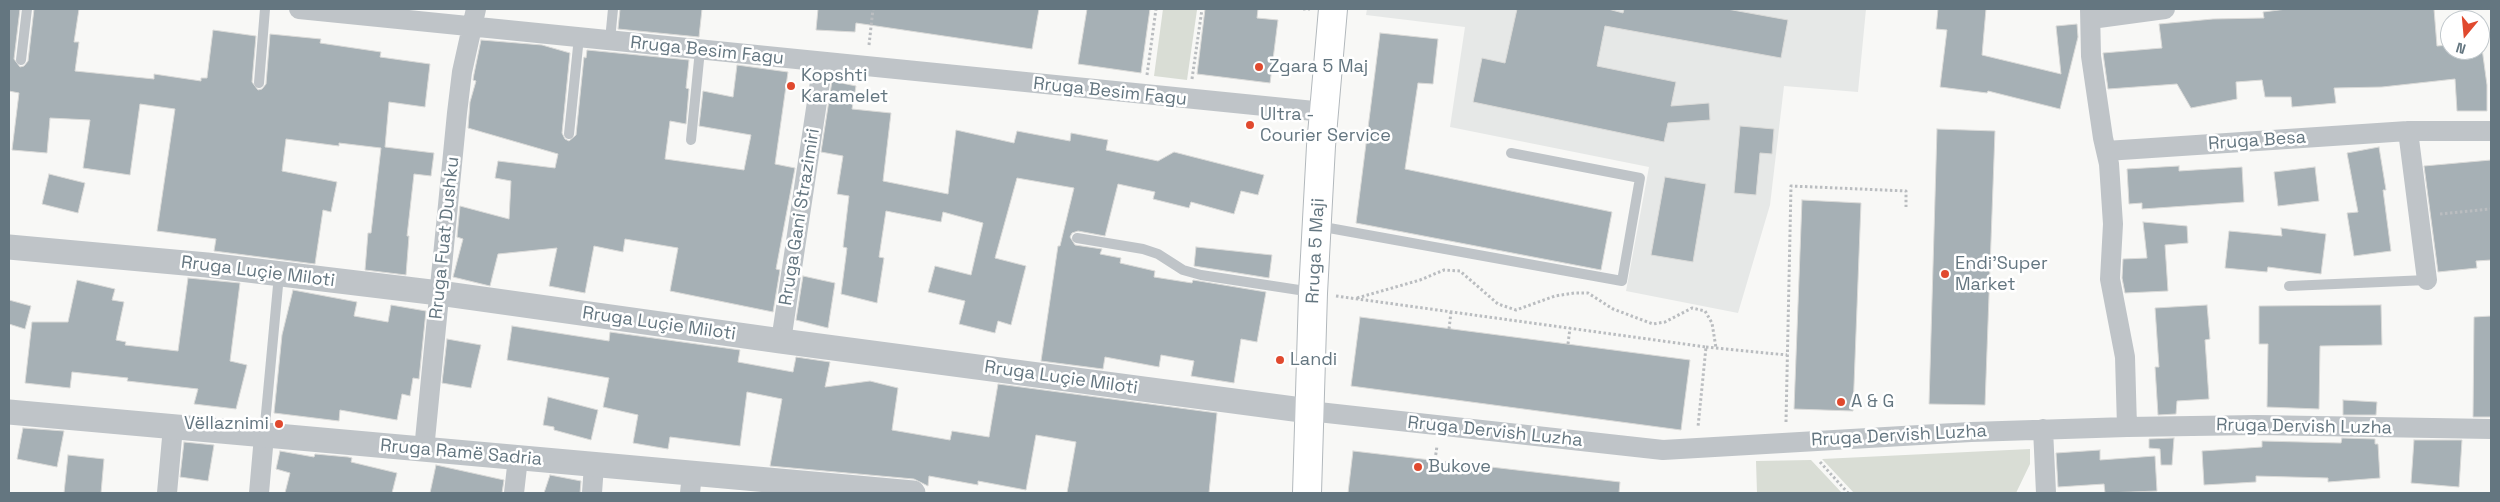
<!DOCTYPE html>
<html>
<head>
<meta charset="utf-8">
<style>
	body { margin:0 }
	#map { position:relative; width:2500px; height:502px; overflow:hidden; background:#f8f8f6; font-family:"Space Grotesk",sans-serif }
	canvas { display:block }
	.frame { position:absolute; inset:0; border:10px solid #647680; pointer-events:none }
	.north { position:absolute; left:2440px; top:10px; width:50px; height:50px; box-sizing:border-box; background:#fff; border:1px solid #c1c8cc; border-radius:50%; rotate:197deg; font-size:14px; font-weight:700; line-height:20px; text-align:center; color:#647680 }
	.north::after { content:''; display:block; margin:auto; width:18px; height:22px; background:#e0492e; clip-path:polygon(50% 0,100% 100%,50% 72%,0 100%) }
</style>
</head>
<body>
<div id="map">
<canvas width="2500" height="502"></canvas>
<div class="frame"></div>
<div class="north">N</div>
</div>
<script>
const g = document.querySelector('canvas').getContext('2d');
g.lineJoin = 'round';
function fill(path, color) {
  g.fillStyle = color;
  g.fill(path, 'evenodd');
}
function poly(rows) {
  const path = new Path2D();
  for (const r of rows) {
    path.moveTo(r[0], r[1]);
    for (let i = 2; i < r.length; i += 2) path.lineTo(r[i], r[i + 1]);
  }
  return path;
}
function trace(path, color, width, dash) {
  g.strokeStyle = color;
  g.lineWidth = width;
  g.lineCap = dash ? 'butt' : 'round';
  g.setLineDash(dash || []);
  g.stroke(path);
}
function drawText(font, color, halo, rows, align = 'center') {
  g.font = font + ' "Space Grotesk",sans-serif';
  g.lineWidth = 5;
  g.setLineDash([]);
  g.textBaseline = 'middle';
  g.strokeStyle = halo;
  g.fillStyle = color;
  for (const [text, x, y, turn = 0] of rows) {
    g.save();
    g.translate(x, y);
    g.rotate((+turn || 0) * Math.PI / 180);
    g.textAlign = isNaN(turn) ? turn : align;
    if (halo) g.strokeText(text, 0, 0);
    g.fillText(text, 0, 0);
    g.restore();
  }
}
const built = poly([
	[1367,9,1866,9,1858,92,1784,86,1770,205,1738,313,1626,291,1649,167,1450,127,1465,27,1366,15]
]);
const green = poly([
	[1163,9,1197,10,1187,80,1154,76],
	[2030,449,2030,464,2016,493,1854,493,1822,459],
	[1811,460,1842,493,1757,493,1756,461]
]);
const building = poly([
	[9,9,20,9,14,59,20,67,24,66,28,61,34,9,79,9,74,42,79,42,75,71,154,79,154,74,201,81,201,78,207,78,213,30,256,36,252,82,258,90,262,89,266,84,270,34,321,39,320,43,381,52,380,57,430,64,425,107,389,102,385,147,434,153,431,176,414,174,407,236,409,236,406,275,365,270,368,233,371,233,381,148,339,143,339,146,286,139,282,171,337,182,331,212,323,210,315,264,214,251,216,239,157,231,175,109,140,104,130,175,83,168,90,120,50,118,47,153,12,150,19,93,9,91,9,9],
	[620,9,702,9,699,37,618,29,620,9],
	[818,9,1039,9,1032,49,856,23,855,32,816,30,818,9],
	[1087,9,1150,9,1141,73,1078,64,1087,9],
	[1205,9,1258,9,1257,18,1278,20,1270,83,1197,74,1205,9],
	[1517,9,1608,9,1623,13,1624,9,1727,9,1788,20,1781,58,1605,26,1597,66,1676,82,1671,106,1709,103,1710,120,1668,123,1664,142,1473,102,1482,58,1505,63,1517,9],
	[1938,9,1986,9,1982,55,2061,74,2056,26,2077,24,2078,37,2060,109,1988,91,1987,93,1940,87,1947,30,1936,29,1938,9],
	[2287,9,2434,9,2437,46,2450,45,2450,50,2480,50,2481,41,2487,85,2487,111,2457,111,2455,79,2382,87,2334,88,2336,103,2292,107,2291,97,2265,97,2262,80,2236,82,2237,99,2191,108,2177,84,2108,89,2103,53,2162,48,2159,24,2213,19,2264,18,2263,12,2287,9],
	[1380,33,1438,39,1433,84,1418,83,1405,169,1612,212,1601,270,1356,223,1380,33],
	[481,40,542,45,570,53,562,133,565,139,569,141,576,135,584,57,586,58,587,50,689,60,686,88,689,89,686,124,670,121,665,159,744,170,751,135,699,126,703,91,733,97,737,65,788,72,775,164,795,168,776,269,780,270,773,312,670,291,678,248,625,239,623,252,594,246,585,293,549,286,557,248,498,254,490,286,453,277,463,239,457,237,460,206,509,219,511,181,495,178,498,161,555,168,558,154,468,128,470,102,476,81,473,80,474,74,481,40],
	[832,81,856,86,852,109,891,113,883,181,948,194,956,130,1014,143,1017,131,1070,141,1071,133,1108,140,1106,150,1158,161,1174,152,1264,175,1258,195,1241,191,1234,214,1191,202,1189,208,1153,199,1155,192,1118,184,1105,236,1078,231,1072,233,1070,237,1075,245,1102,249,1100,254,1121,258,1120,263,1155,271,1154,277,1192,283,1193,280,1266,292,1257,342,1241,339,1234,383,1191,376,1194,361,1161,355,1159,367,1105,357,1103,369,1041,361,1058,246,1060,246,1074,188,1017,178,995,258,1026,266,1011,325,998,321,995,333,959,324,965,301,928,292,935,266,971,275,983,223,943,212,941,222,886,211,879,257,884,258,877,303,841,294,847,248,843,247,849,196,837,194,843,156,821,152,832,81],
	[1740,126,1774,129,1772,154,1760,153,1756,195,1734,193,1740,126],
	[1937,129,1995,131,1985,405,1929,404,1937,129],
	[2379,147,2386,190,2383,190,2391,251,2354,256,2347,213,2358,212,2347,153,2379,147],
	[2491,160,2491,260,2476,261,2477,268,2438,272,2424,166,2491,160],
	[2179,166,2179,171,2242,167,2244,202,2142,209,2142,203,2129,204,2127,169,2179,166],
	[2315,167,2319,201,2278,206,2274,172,2315,167],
	[49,174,85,183,78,213,42,204,49,174],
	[1665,177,1706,184,1693,262,1651,255,1665,177],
	[1802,200,1861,203,1853,411,1794,409,1802,200],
	[2143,222,2187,226,2188,243,2165,245,2168,291,2125,293,2122,278,2123,259,2147,258,2143,222],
	[2281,228,2326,234,2321,274,2268,267,2267,272,2225,268,2229,231,2282,236,2281,228],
	[1196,247,1272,255,1269,278,1194,266,1196,247],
	[803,276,835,283,828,328,796,320,803,276],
	[188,278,240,283,230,361,247,365,236,409,194,404,198,389,127,381,128,378,72,372,70,388,25,383,32,322,68,322,77,280,115,289,112,300,124,302,116,340,126,342,125,345,178,351,188,278],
	[293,290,357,302,354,316,388,322,391,305,426,311,419,379,413,378,410,396,402,394,397,420,340,410,339,421,274,413,282,335,293,290],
	[9,300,31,306,25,329,9,324,9,300],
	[2207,305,2210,339,2205,340,2209,399,2177,401,2176,414,2158,415,2155,367,2159,367,2155,308,2207,305],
	[2381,305,2382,345,2320,346,2319,409,2267,407,2268,344,2259,344,2259,306,2381,305],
	[2491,316,2491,417,2473,417,2474,317,2491,316],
	[1360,317,1690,360,1681,430,1351,386,1360,317],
	[512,326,609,341,610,332,740,350,738,362,793,372,796,357,830,362,825,387,870,381,898,388,892,430,950,440,952,431,989,437,998,384,1217,413,1209,493,1067,493,1076,442,1036,435,1026,490,978,481,978,485,929,476,928,486,914,479,770,466,782,399,747,392,740,446,670,437,668,449,633,443,638,415,603,407,609,378,507,360,512,326],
	[447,339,481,345,471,388,442,383,447,339],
	[548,397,598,410,591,440,554,430,554,427,543,425,548,397],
	[2343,400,2377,402,2376,415,2343,415,2343,400],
	[23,428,64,431,57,467,17,459,23,428],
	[2174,438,2172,465,2161,465,2160,449,2149,448,2149,439,2174,438],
	[2342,438,2375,439,2375,444,2378,444,2380,478,2328,482,2328,478,2256,476,2256,482,2204,485,2202,451,2262,447,2262,441,2341,443,2342,438],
	[2414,440,2462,440,2459,487,2411,483,2414,440],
	[184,442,214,445,208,481,180,477,184,442],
	[2100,450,2100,460,2155,456,2157,491,2105,493,2104,484,2058,487,2056,453,2100,450],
	[280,451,314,457,315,454,348,457,352,458,351,462,397,473,392,493,285,493,290,473,276,469,280,451],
	[1353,451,1620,482,1619,493,1348,493,1353,451],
	[68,455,104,459,101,493,64,493,68,455],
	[436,465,504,480,502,493,430,493,436,465],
	[550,475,581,481,580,493,544,493,550,475]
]);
const path = poly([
	[1303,9,1310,9],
	[869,45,873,9],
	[1147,75,1156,9],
	[1192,79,1202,9],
	[2440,214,2491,209],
	[1336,296,1706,347,1698,427],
	[1357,298,1420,280,1444,270,1460,271,1498,304,1516,310,1555,296,1574,293,1588,293,1613,309,1653,324,1665,322,1692,308,1705,311,1712,323,1716,348],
	[1449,329,1451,312],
	[1568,344,1570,328],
	[1706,347,1787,355],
	[1786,422,1791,186,1906,191,1906,207],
	[1435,460,1437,446],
	[1820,462,1848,493]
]);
const service = poly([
	[610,40,613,9],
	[21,60,27,9],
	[259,83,265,9],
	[569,134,579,37],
	[691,140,700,50],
	[1318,226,1622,281,1640,178,1511,153],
	[1077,238,1143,249,1158,254,1183,270,1201,275,1312,292],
	[2289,286,2427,280],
	[264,435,279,275]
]);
const minor = poly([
	[299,9,1324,112],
	[2090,9,2091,56,2103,138,2109,164,2113,224,2110,279,2125,357,2127,427],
	[2091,19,2165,9],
	[2408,131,2427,280],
	[2106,151,2408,131,2491,131],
	[781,341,823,62],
	[1309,411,1663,450,1971,432,2127,427,2257,425,2491,429],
	[2043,429,2046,493],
	[424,450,457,113,462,72,476,9],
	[167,493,173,427],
	[259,493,264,436],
	[514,493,518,458],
	[592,493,594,465],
	[690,493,692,474]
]);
const tertiary = poly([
	[9,247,207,265,439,293,781,341,1309,411],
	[9,412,913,493]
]);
const secondary = poly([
	[1307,493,1313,293,1321,146,1333,9]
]);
const markers = [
	[1259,67,5,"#e0492e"],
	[791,86,5,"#e0492e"],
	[1250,125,5,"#e0492e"],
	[1945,274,5,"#e0492e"],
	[1280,360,5,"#e0492e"],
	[1841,402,5,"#e0492e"],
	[279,424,5,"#e0492e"],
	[1418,467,5,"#e0492e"]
];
const streetNames = [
	["Rruga Besim Fagu",707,51,6],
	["Rruga Besim Fagu",1110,92,6],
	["Rruga Besa",2257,141,-4],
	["Rruga Gani Strazimiri",800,217,-81],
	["Rruga Fuat Dushku",445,238,-84],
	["Rruga 5 Maji",1316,251,-87],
	["Rruga Luçie Miloti",258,272,7],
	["Rruga Luçie Miloti",659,324,8],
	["Rruga Luçie Miloti",1061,378,8],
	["Rruga Dervish Luzha",2304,427,1],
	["Rruga Dervish Luzha",1495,432,6],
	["Rruga Dervish Luzha",1899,436,-3],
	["Rruga Ramë Sadria",461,453,5]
];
const poiNames = [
	["Zgara 5 Maj",1269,67],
	["Kopshti",801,76],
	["Karamelet",801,97],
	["Ultra -",1260,115],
	["Courier Service",1260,136],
	["Endi'Super",1955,264],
	["Market",1955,285],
	["Landi",1290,360],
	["A & G",1851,402],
	["Vëllaznimi",269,424,"right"],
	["Bukove",1428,467]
];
fill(built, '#e6e8e7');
fill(green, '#d9ddd5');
fill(building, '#a6b0b5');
trace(building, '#dadad8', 1);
trace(secondary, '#b2b8bc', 30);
trace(path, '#babdc0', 3, [2.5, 2.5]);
trace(service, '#bfc4c8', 10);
trace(minor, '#bfc4c8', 20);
trace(tertiary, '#bfc4c8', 25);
trace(secondary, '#fff', 28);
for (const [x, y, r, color] of markers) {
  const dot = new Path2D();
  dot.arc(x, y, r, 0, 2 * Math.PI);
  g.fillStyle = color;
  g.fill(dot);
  trace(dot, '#fff', 2);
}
drawText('18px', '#647680', '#fff', streetNames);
drawText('18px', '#647680', '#fff', poiNames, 'left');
</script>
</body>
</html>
